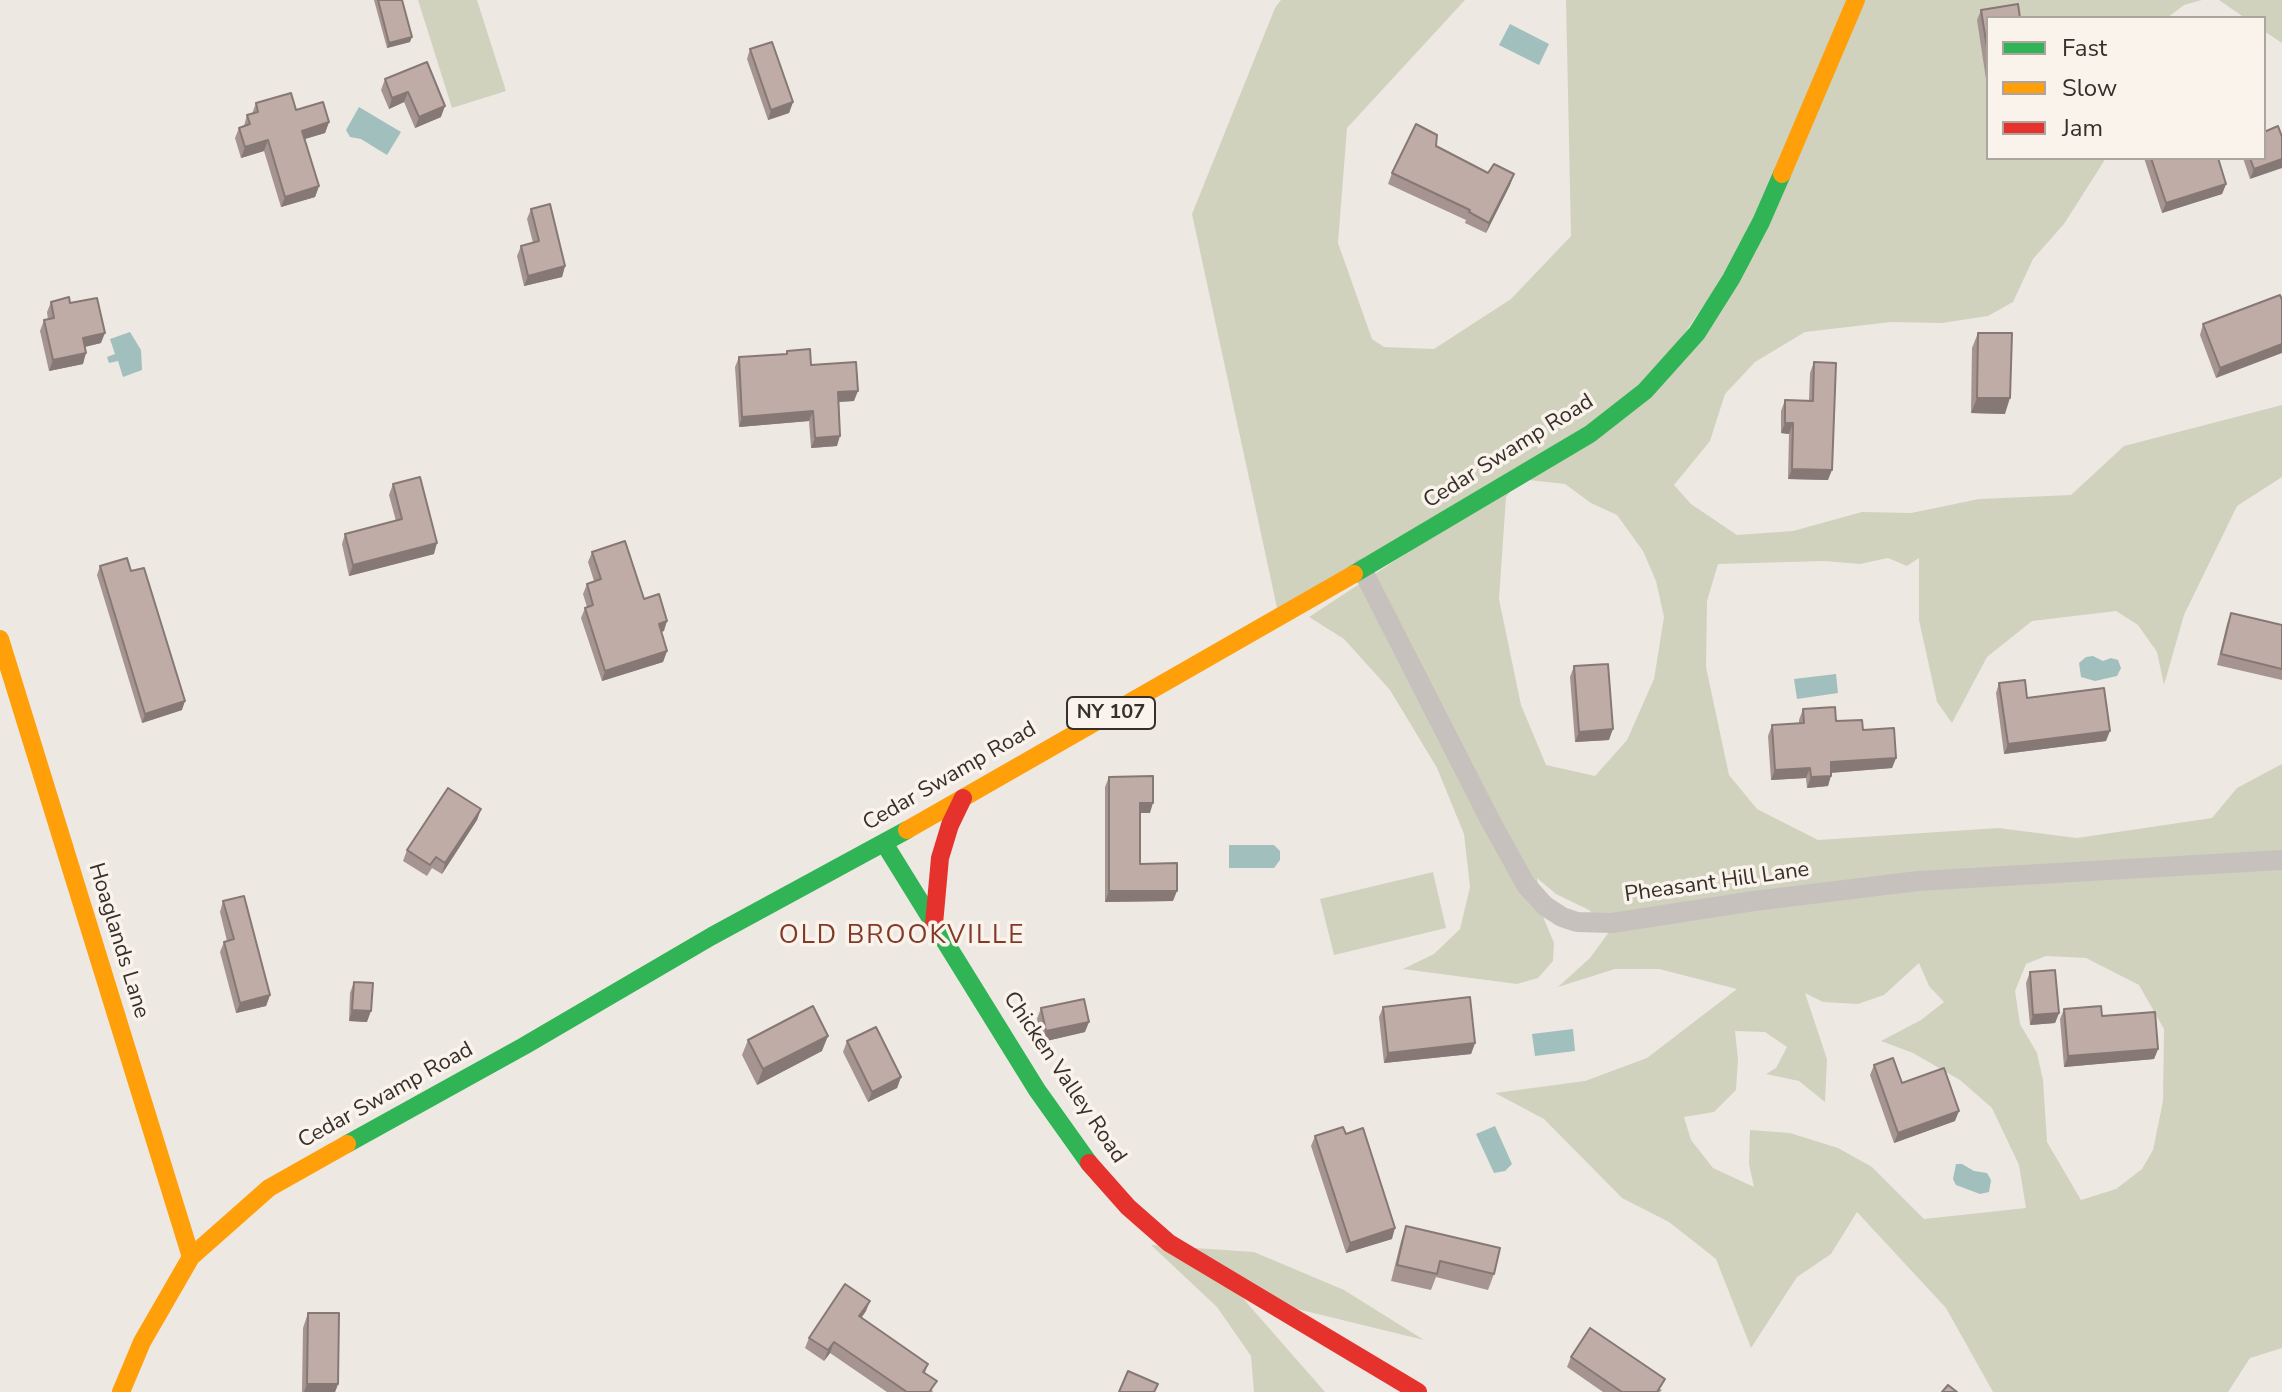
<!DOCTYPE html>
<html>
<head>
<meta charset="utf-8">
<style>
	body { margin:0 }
	#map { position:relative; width:2282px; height:1392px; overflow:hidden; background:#eee8e3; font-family:"Nunito Sans",sans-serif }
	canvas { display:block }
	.legend { position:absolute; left:1986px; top:16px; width:280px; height:144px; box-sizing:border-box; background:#f9f3ec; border:2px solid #aca49e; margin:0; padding:10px 14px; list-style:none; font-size:24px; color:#382e2a }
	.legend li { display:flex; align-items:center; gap:16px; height:40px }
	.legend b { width:40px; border:2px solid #aca49e }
</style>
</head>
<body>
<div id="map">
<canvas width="2282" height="1392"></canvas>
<ul class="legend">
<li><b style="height:10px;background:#30b455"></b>Fast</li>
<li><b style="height:10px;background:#ff9f0a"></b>Slow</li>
<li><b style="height:10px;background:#e5322d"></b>Jam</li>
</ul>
</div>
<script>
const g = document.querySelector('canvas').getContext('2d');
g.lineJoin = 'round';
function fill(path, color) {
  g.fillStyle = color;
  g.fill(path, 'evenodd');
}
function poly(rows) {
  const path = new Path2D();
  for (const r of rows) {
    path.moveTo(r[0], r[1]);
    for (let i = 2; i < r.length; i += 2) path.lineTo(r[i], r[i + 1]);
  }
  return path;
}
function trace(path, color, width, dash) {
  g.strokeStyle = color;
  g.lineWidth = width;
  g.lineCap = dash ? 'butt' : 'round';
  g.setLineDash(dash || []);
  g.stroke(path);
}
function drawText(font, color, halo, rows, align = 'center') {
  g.font = font + ' "Nunito Sans",sans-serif';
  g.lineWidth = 7;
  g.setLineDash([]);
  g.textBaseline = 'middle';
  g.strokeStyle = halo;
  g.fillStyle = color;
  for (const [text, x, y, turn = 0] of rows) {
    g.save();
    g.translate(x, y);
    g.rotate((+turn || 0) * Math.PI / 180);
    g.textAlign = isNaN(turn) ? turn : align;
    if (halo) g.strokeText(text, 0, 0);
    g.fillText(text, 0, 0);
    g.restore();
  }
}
const green = poly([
	[418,0,477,0,506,91,452,108],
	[1281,0,1465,0,1347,128,1338,243,1372,339,1384,347,1434,349,1511,299,1571,236,1566,0,1856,0,1761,222,1645,391,1279,617,1192,214,1275,8],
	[1859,0,2202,0,2184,5,2167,18,1988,18,1988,158,2106,158,2064,224,2033,259,2013,302,1988,316,1942,323,1891,322,1805,332,1755,362,1725,394,1710,441,1674,485,1691,504,1737,535,1793,531,1862,512,1911,513,1979,499,2071,495,2124,446,2282,405,2282,477,2237,506,2184,615,2164,685,2157,652,2138,625,2116,611,2032,621,1987,657,1952,723,1937,702,1919,620,1919,558,1907,566,1888,558,1860,564,1824,561,1718,564,1707,601,1706,667,1729,775,1757,809,1818,840,1998,828,2077,838,2212,818,2237,788,2282,764,2282,1348,2250,1358,2228,1392,1993,1392,1946,1308,1857,1212,1831,1254,1797,1277,1751,1348,1716,1259,1669,1222,1622,1198,1544,1119,1495,1093,1585,1081,1647,1058,1737,989,1659,969,1615,969,1558,987,1590,958,1609,932,1589,910,1556,894,1537,878,1544,919,1554,943,1553,961,1538,978,1517,984,1403,969,1434,954,1460,929,1470,887,1464,834,1437,768,1390,690,1344,639,1309,617,1520,479,1706,332],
	[1520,479,1565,484,1591,503,1617,515,1643,551,1656,581,1664,617,1654,679,1627,740,1595,776,1546,765,1521,705,1499,599,1506,497],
	[2046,956,2086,958,2139,985,2164,1029,2163,1101,2153,1150,2142,1169,2116,1189,2081,1200,2047,1142,2043,1080,2037,1053,2020,1024,2015,991,2026,964],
	[1919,963,1929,986,1944,1002,1921,1020,1881,1041,1913,1053,1960,1080,1992,1108,2019,1165,2026,1208,1924,1219,1872,1167,1838,1148,1790,1133,1750,1130,1749,1164,1754,1187,1713,1168,1691,1140,1684,1117,1714,1112,1736,1090,1738,1059,1735,1031,1765,1032,1787,1047,1776,1068,1766,1074,1799,1081,1825,1102,1827,1059,1805,993,1823,1002,1858,1004,1884,995],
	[2219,0,2282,0,2282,43,2264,31,2264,18,2245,18],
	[1433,872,1446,928,1334,955,1320,899],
	[1151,1245,1254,1252,1344,1290,1424,1340,1240,1295,1325,1392,1254,1392,1251,1356,1217,1307]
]);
const water = poly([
	[1510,24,1549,44,1539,65,1499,45],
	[359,107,401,132,387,155,361,139,350,137,346,130],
	[130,332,141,350,142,370,123,377,118,361,109,363,107,357,115,354,110,339],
	[2093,656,2103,661,2111,658,2118,660,2121,668,2117,676,2095,681,2081,677,2079,663,2086,657],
	[1836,674,1838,693,1797,699,1794,679],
	[1229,845,1274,845,1280,851,1280,860,1274,868,1229,868],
	[1573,1029,1575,1051,1535,1056,1532,1034],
	[1495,1126,1512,1164,1505,1171,1494,1173,1476,1134],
	[1956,1164,1962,1164,1974,1171,1987,1173,1991,1180,1989,1192,1980,1194,1956,1185,1953,1179]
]);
const street = poly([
	[1362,569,1490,820,1526,885,1545,906,1562,917,1577,922,1612,923,1754,901,1918,881,2282,860]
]);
const fast = poly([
	[1354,574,1590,434,1645,391,1697,333,1731,279,1761,222,1782,174],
	[884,843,1037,1090,1089,1163],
	[347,1144,524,1046,712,936,907,830]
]);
const slow = poly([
	[1782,174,1856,0],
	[0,639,191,1257],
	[907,830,1354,574],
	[121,1392,142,1342,191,1257,269,1188,347,1144]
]);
const jam = poly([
	[934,924,940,858,950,825,963,798],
	[1089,1163,1128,1207,1169,1243,1418,1392]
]);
const wall = poly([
	[374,0,402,0,410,42,387,48],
	[1981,10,1988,18,1988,79,1986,79,1977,20],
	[750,49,793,102,789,113,768,120,747,59],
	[427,62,441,117,415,128,404,102,389,109,381,90,385,79],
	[256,103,296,110,329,122,325,133,305,139,319,186,315,197,281,207,264,151,241,158,235,138,239,128,244,126,247,115,252,114],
	[1436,146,1488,173,1514,174,1510,185,1486,233,1465,223,1466,220,1388,184,1392,173],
	[2144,158,2218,158,2226,184,2222,194,2162,213],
	[2243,158,2264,158,2250,179],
	[531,209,565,266,562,277,524,286,517,256,521,246,533,243,527,219],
	[2280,295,2216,378,2200,335,2203,324],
	[51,302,70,303,101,343,85,347,83,364,49,371,40,331,44,320,48,320,47,312],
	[1978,333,2005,414,1971,413,1972,348],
	[787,351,811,365,854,401,839,402,837,446,811,448,809,421,739,427,735,367,739,357,786,354],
	[1814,362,1828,480,1788,479,1789,434,1781,433,1781,411,1785,400,1809,401,1810,373],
	[393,484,434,554,349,576,342,544,345,534,396,521,389,495],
	[592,552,644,599,664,631,661,632,667,651,663,662,602,681,581,618,585,608,587,607,583,594,587,584,594,581,588,562],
	[100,566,131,571,182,710,142,723,97,575],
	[2231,613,2282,625,2282,680,2217,665,2227,624],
	[1574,666,1609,740,1575,742,1570,677],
	[1999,683,2027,698,2106,741,2004,754,1996,693],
	[1803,709,1863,730,1896,758,1892,768,1831,773,1828,786,1807,788,1806,778,1771,780,1768,736,1772,725,1799,723,1799,720],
	[1109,777,1150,813,1140,813,1140,864,1173,901,1105,902,1105,787],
	[481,809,477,820,442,874,432,868,427,876,403,861,407,850],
	[223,901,270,995,266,1006,236,1013,220,952,224,942,227,941,220,912],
	[2030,972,2059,1013,2055,1023,2030,1025,2026,983],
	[354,982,367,1022,349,1021,350,993],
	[1383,1007,1475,1043,1471,1054,1384,1063,1379,1017],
	[1041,1008,1085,1032,1042,1042,1037,1019],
	[2064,1009,2102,1016,2158,1049,2154,1059,2064,1067,2060,1019],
	[748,1040,822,1051,757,1085,742,1055],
	[847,1041,901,1077,897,1088,868,1102,843,1052],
	[1874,1065,1902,1083,1955,1121,1894,1143,1870,1075],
	[1315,1136,1392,1239,1346,1253,1311,1146],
	[1406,1226,1494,1274,1488,1290,1436,1277,1431,1290,1391,1281,1401,1241],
	[866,1311,861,1318,928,1364,925,1373,933,1392,887,1392,830,1353,824,1361,805,1348,809,1338],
	[308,1313,338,1384,335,1392,302,1392,303,1328],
	[1571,1357,1662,1390,1660,1392,1603,1392,1567,1367]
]);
const shadedWall = poly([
	[412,37,410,42,387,48,389,43],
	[408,92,404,102,389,109,392,98],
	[793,102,789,113,768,120,771,110],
	[445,106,441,117,415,128,419,117],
	[329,122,325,133,298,141,302,131],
	[268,140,264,151,241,158,245,147],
	[2282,159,2282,168,2250,179,2254,169],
	[1514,174,1510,185,1486,233,1489,223],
	[2226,184,2222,194,2162,213,2166,203],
	[319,186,315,197,281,207,285,197],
	[565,266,562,277,524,286,528,276],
	[105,333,101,343,79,348,83,338],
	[2282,344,2282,353,2216,378,2220,368],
	[86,353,83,364,49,371,53,360],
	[858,391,854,401,835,402,838,392],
	[1977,398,2010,398,2005,414,1971,413],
	[813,411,809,421,739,427,742,417],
	[1785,423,1793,423,1789,434,1781,433],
	[840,436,837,446,811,448,815,438],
	[1792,469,1832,470,1828,480,1788,479],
	[437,543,434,554,349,576,353,565],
	[667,621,664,631,655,634,659,624],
	[667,651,663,662,602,681,605,671],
	[185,701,182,710,142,723,145,714],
	[1613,729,1609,740,1575,742,1579,732],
	[2110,731,2106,741,2004,754,2008,744],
	[1896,758,1892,768,1827,773,1831,762],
	[1810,768,1806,778,1771,780,1775,770],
	[1831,776,1828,786,1807,788,1811,777],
	[1140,803,1153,803,1150,813,1136,813],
	[481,809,477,820,442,874,445,863],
	[1109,891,1177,891,1173,901,1105,902],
	[270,995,266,1006,236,1013,240,1003],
	[352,1010,371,1011,367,1022,349,1021],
	[2059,1013,2055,1023,2030,1025,2033,1015],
	[1089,1022,1085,1032,1042,1042,1046,1031],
	[828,1036,822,1051,757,1085,763,1069],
	[1475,1043,1471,1054,1384,1063,1388,1053],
	[2158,1049,2154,1059,2064,1067,2068,1056],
	[901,1077,897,1088,868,1102,872,1092],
	[1959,1111,1955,1121,1894,1143,1898,1133],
	[1395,1228,1392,1239,1346,1253,1350,1243],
	[870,1301,866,1311,855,1327,859,1316],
	[834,1342,830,1353,824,1361,828,1350],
	[307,1384,338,1384,335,1392,304,1392]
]);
const building = poly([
	[378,0,402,0,412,37,389,43,378,0],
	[2018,4,2020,18,1988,18,1988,53,1981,10,2018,4],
	[772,42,793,102,771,110,750,49,772,42],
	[427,62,445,106,419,117,408,92,392,98,385,79,427,62],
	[291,93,296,110,323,102,329,122,302,131,319,186,285,197,268,140,245,147,239,128,250,124,247,115,258,112,256,103,291,93],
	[1416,124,1437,135,1436,146,1488,173,1494,164,1514,174,1489,223,1469,212,1470,210,1392,173,1416,124],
	[2278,126,2282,137,2282,159,2254,169,2250,158,2264,158,2264,132,2278,126],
	[2151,158,2218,158,2226,184,2166,203,2151,158],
	[550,204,565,266,528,276,521,246,539,241,531,209,550,204],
	[2280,295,2282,300,2282,344,2220,368,2203,324,2280,295],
	[69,297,70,303,97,298,105,333,83,338,86,353,53,360,44,320,54,318,51,302,69,297],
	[1978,333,2012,333,2010,398,1977,398,1978,333],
	[810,349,811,365,856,362,858,391,838,392,840,436,815,438,813,411,742,417,739,357,787,354,787,351,810,349],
	[1814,362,1836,363,1832,470,1792,469,1793,423,1785,423,1785,400,1813,401,1814,362],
	[420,477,437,543,353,565,345,534,402,519,393,484,420,477],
	[625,541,644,599,659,594,667,621,659,624,667,651,605,671,585,608,593,605,587,584,601,579,592,552,625,541],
	[127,558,131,571,144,568,185,701,145,714,100,566,127,558],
	[2231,613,2282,625,2282,669,2221,654,2231,613],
	[1608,664,1613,729,1579,732,1574,666,1608,664],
	[2025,680,2027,698,2104,688,2110,731,2008,744,1999,683,2025,680],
	[1835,707,1836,721,1862,720,1863,730,1894,728,1896,758,1831,762,1831,776,1811,777,1810,768,1775,770,1772,725,1804,723,1803,709,1835,707],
	[1153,776,1153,803,1140,803,1140,864,1177,863,1177,891,1109,891,1109,777,1153,776],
	[448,788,481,809,445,863,436,857,430,865,407,850,448,788],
	[244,896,270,995,240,1003,224,942,234,939,223,901,244,896],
	[2055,970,2059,1013,2033,1015,2030,972,2055,970],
	[354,982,373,983,371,1011,352,1010,354,982],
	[1470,997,1475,1043,1388,1053,1383,1007,1470,997],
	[1084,999,1089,1022,1046,1031,1041,1008,1084,999],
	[813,1006,828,1036,763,1069,748,1040,813,1006],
	[2101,1006,2102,1016,2155,1012,2158,1049,2068,1056,2064,1009,2101,1006],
	[876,1027,901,1077,872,1092,847,1041,876,1027],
	[1893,1058,1902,1083,1944,1068,1959,1111,1898,1133,1874,1065,1893,1058],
	[1343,1127,1346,1134,1363,1128,1395,1228,1350,1243,1315,1136,1343,1127],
	[1406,1226,1500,1248,1494,1274,1440,1261,1437,1274,1397,1265,1406,1226],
	[845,1284,870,1301,859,1316,928,1364,923,1372,937,1381,929,1392,907,1392,834,1342,828,1350,809,1338,845,1284],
	[308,1313,339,1313,338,1384,307,1384,308,1313],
	[1590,1328,1665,1379,1657,1392,1622,1392,1571,1357,1590,1328],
	[1128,1371,1158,1384,1154,1392,1119,1392,1128,1371],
	[1948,1385,1957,1392,1942,1392,1948,1385]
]);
const shields = [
	[1111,713,88]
];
const shieldNames = [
	["NY 107",1111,713]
];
const streetNames = [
	["Cedar Swamp Road",1509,452,-32],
	["Cedar Swamp Road",950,777,-30],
	["Pheasant Hill Lane",1717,883,-8],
	["Hoaglands Lane",118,941,73],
	["Chicken Valley Road",1064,1078,56],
	["Cedar Swamp Road",386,1096,-29]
];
const quarterNames = [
	["OLD BROOKVILLE",902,937]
];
fill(green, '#d0d2be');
fill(water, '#a1bfbd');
trace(street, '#c7c1bd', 20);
trace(fast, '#30b455', 18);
trace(slow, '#ff9f0a', 18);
trace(jam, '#e5322d', 18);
fill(wall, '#a5948f');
fill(shadedWall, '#867874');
fill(building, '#c0aca6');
trace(building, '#867874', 2);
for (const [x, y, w] of shields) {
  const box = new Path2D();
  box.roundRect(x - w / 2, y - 16, w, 32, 6);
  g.fillStyle = '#f9f3ec';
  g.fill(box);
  trace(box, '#382e2a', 2);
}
drawText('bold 20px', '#382e2a', null, shieldNames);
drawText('22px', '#382e2a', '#f9f3ec', streetNames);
g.letterSpacing = '2px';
drawText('26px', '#833927', '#f9f3ec', quarterNames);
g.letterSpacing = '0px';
</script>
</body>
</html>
